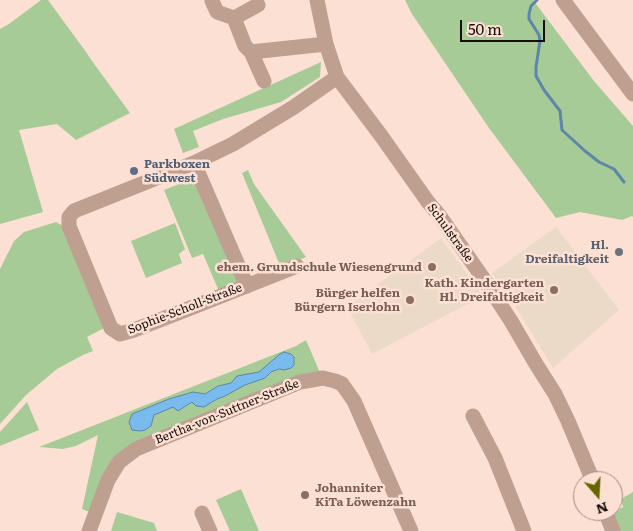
<!DOCTYPE html>
<html>
<head>
<meta charset="utf-8">
<style>
	body { margin:0 }
	#map { position:relative; width:633px; height:531px; overflow:hidden; background:#fce0d3; font-family:Literata,serif }
	canvas { display:block }
	.north { position:absolute; left:573px; top:471px; width:50px; height:50px; box-sizing:border-box; background:#fce0d3; border:1px solid #a18c82; border-radius:50%; rotate:161deg; font-size:14px; font-weight:700; line-height:20px; text-align:center; color:#190d08 }
	.north::after { content:''; display:block; margin:auto; width:18px; height:22px; background:#676500; clip-path:polygon(50% 0,100% 100%,50% 72%,0 100%) }
	.scale { position:absolute; left:460px; top:20px; width:85px; height:22px; box-sizing:border-box; border:2px solid #190d08; border-top:0; padding-left:6px; font-size:15px; line-height:18px; white-space:nowrap; color:#190d08; -webkit-text-stroke:4px #fce0d3; paint-order:stroke }
</style>
</head>
<body>
<div id="map">
<canvas width="633" height="531"></canvas>
<div class="north">N</div>
<div class="scale">50 m</div>
</div>
<script>
const g = document.querySelector('canvas').getContext('2d');
g.lineJoin = 'round';
function fill(path, color) {
  g.fillStyle = color;
  g.fill(path, 'evenodd');
}
function poly(rows) {
  const path = new Path2D();
  for (const r of rows) {
    path.moveTo(r[0], r[1]);
    for (let i = 2; i < r.length; i += 2) path.lineTo(r[i], r[i + 1]);
  }
  return path;
}
function trace(path, color, width, dash) {
  g.strokeStyle = color;
  g.lineWidth = width;
  g.lineCap = dash ? 'butt' : 'round';
  g.setLineDash(dash || []);
  g.stroke(path);
}
function drawText(font, color, halo, rows, align = 'center') {
  g.font = font + ' Literata,serif';
  g.lineWidth = 5;
  g.setLineDash([]);
  g.textBaseline = 'middle';
  g.strokeStyle = halo;
  g.fillStyle = color;
  for (const [text, x, y, turn = 0] of rows) {
    g.save();
    g.translate(x, y);
    g.rotate((+turn || 0) * Math.PI / 180);
    g.textAlign = isNaN(turn) ? turn : align;
    if (halo) g.strokeText(text, 0, 0);
    g.fillText(text, 0, 0);
    g.restore();
  }
}
const education = poly([
	[556,227,619,310,553,368,515,306,492,273],
	[441,238,483,296,372,354,347,307]
]);
const green = poly([
	[41,0,48,0,86,52,92,61,130,113,76,140,57,124,19,130,43,212,0,224,0,29,9,24],
	[405,0,533,0,594,81,633,126,633,217,632,216,622,220,580,212,556,218,489,128,412,14],
	[321,62,320,77,281,102,223,119,193,131,199,147,183,153,174,129],
	[248,170,254,184,306,257,281,268,242,173],
	[202,175,244,283,219,291,203,254,192,258,164,190],
	[56,222,63,226,106,327,87,337,93,351,83,355,57,369,26,395,0,424,0,269,14,241,24,232],
	[175,223,185,249,179,254,182,263,146,278,131,241],
	[306,340,321,375,143,451,115,467,92,513,82,509,98,435,76,446,63,449,39,447,296,346],
	[27,402,39,430,0,446,0,432],
	[241,489,259,531,230,531,216,500],
	[633,492,633,531,617,531,610,514,623,507,621,499],
	[117,512,154,523,157,531,111,531]
]);
const water = poly([
	[284,352,291,354,294,357,294,365,291,368,284,370,279,369,271,372,265,378,245,385,225,396,217,399,204,407,196,406,192,402,178,411,173,407,154,415,151,426,145,430,140,431,132,430,129,422,132,414,169,399,193,392,205,394,218,386,231,383,237,376,259,372,280,354,284,352]
]);
const stream = poly([
	[537,0,531,6,529,14,529,19,539,35,540,41,536,67,536,76,544,90,560,111,562,130,585,151,599,162,614,169,624,182]
]);
const minor = poly([
	[317,0,326,44,337,77,382,137,428,202,439,215,483,278,511,321,536,364,555,394,568,421,593,481],
	[563,0,633,94],
	[212,1,217,12,234,18],
	[258,5,234,18,245,46,251,52,326,44],
	[251,52,264,81],
	[194,163,247,286],
	[297,266,183,311,134,330,120,334,111,328,69,226,69,217,74,211,194,163,233,144,294,107,337,77],
	[473,416,495,458,524,531],
	[605,511,613,531],
	[202,513,210,531],
	[89,531,108,480,119,462,136,449,300,382,323,378,335,381,342,384,354,401,411,531]
]);
const markers = [
	[134,171,5,"#5c6f8a"],
	[619,252,5,"#6b7280"],
	[432,267,5,"#8d6e63"],
	[554,290,5,"#8d6e63"],
	[410,300,5,"#8d6e63"],
	[305,495,5,"#8d6e63"]
];
const serviceNames = [
	["Parkboxen",144,164],
	["Südwest",144,178]
];
const streetNames = [
	["Schulstraße",450,233,54],
	["Sophie-Scholl-Straße",185,309,-21],
	["Bertha-von-Suttner-Straße",227,412,-22]
];
const worshipNames = [
	["Hl.",609,245],
	["Dreifaltigkeit",609,259]
];
const educationNames = [
	["ehem. Grundschule Wiesengrund",422,267],
	["Kath. Kindergarten",544,283],
	["Hl. Dreifaltigkeit",544,297],
	["Bürger helfen",400,293],
	["Bürgern Iserlohn",400,307],
	["Johanniter",315,488,"left"],
	["KiTa Löwenzahn",315,502,"left"]
];
fill(education, '#ebdac8');
fill(green, '#a7cb96');
fill(water, '#79bbec');
trace(water, '#5c87a8', 1);
trace(stream, '#5c87a8', 3);
trace(minor, '#bf9f90', 15);
for (const [x, y, r, color] of markers) {
  const dot = new Path2D();
  dot.arc(x, y, r, 0, 2 * Math.PI);
  g.fillStyle = color;
  g.fill(dot);
  trace(dot, '#fce0d3', 2);
}
drawText('bold 12px', '#4e5e75', '#fce0d3', serviceNames, 'left');
drawText('12px', '#190d08', '#fce0d3', streetNames);
drawText('bold 12px', '#5b616d', '#fce0d3', worshipNames, 'right');
drawText('bold 12px', '#785e54', '#fce0d3', educationNames, 'right');
</script>
</body>
</html>
